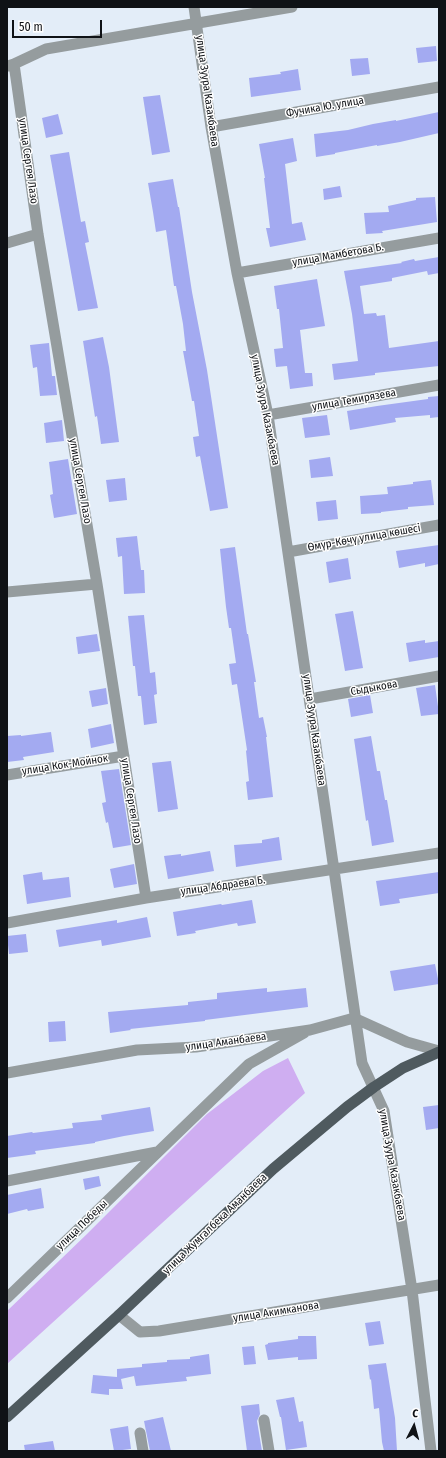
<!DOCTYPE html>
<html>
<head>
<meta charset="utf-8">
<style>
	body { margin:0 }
	#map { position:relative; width:446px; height:1458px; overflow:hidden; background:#e3edf8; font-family:"Fira Sans Condensed",sans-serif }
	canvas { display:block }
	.frame { position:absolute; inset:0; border:8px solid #0f1216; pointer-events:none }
	.north { position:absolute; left:394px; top:1406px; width:40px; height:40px; -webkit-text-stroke:3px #fff; paint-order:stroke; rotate:6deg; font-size:11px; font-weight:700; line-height:16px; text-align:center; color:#0f1216 }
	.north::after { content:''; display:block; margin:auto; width:14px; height:18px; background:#0f1216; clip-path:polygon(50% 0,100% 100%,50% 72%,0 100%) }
	.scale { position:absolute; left:12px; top:20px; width:90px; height:18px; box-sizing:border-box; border:2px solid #0f1216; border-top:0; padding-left:5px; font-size:12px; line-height:14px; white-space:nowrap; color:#0f1216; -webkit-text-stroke:3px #fff; paint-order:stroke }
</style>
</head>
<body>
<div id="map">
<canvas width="446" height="1458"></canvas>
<div class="frame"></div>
<div class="north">С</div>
<div class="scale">50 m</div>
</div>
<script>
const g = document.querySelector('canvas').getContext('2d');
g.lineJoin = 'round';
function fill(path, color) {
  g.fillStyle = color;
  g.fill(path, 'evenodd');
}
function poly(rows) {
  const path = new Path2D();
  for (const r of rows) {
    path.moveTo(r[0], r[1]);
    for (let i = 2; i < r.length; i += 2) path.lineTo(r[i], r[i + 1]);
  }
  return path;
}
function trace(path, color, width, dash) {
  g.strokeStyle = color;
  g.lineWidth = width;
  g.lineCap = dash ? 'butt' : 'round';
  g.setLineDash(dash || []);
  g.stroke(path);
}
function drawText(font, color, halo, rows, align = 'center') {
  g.font = font + ' "Fira Sans Condensed",sans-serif';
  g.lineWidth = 3;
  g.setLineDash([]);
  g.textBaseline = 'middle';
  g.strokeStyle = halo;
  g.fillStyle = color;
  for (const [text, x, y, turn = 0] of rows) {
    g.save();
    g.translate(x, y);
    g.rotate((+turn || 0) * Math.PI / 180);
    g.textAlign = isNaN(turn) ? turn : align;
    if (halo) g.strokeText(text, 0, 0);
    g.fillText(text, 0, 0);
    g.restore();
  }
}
const green = poly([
	[288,1058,305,1093,7,1364,7,1311,87,1234,207,1114,263,1071]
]);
const building = poly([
	[436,46,437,61,418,63,416,48],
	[368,58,370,74,352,76,350,59],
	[298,69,301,90,251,97,249,78,281,74,280,72],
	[160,95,170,152,152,155,143,97],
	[439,112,439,133,400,142,377,146,377,145,335,153,335,154,316,157,314,134,348,130,373,124,396,120,396,121],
	[58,114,63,134,46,138,42,118],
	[293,138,297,161,285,164,292,224,302,222,306,240,270,247,266,228,270,228,264,178,265,178,259,144],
	[69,152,81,222,85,221,89,242,85,243,98,308,78,311,50,155],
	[173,179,178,207,179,207,192,292,207,370,228,508,210,511,200,456,196,457,193,437,199,436,194,401,192,401,183,351,186,351,183,324,176,286,174,286,166,230,156,232,153,212,148,183],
	[340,186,342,197,324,200,323,189],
	[435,197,437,222,382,231,383,233,366,234,364,213,389,212,388,206,416,200,416,198],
	[439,257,439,273,428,275,427,271,392,278,392,281,360,286,364,314,376,313,377,316,385,315,389,348,439,341,439,366,375,373,375,375,334,380,332,364,358,361,352,314,344,271,402,263,401,262,414,259,415,261],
	[317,279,325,326,300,330,305,373,312,373,313,386,290,389,287,366,276,367,274,349,283,348,279,309,277,309,274,286],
	[103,337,109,367,119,442,101,444,97,416,95,417,83,341],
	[49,343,52,376,55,376,57,395,40,396,37,367,33,368,30,345],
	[439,396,439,417,430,418,430,415,395,418,396,422,350,430,347,411,377,406,428,399,428,397],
	[327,415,330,435,305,438,302,418],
	[62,420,64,441,46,443,44,423],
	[330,457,333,476,311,478,309,460],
	[68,459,77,514,54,518,50,495,53,494,49,462],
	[125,478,127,500,109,502,106,480],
	[431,480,434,505,408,507,408,509,381,512,381,513,361,514,360,496,388,494,387,487,413,484,413,482],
	[336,500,338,519,318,521,316,502],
	[137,536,141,570,144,570,145,593,124,594,122,556,118,557,116,538],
	[439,545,439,564,425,567,425,563,399,568,396,551],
	[235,547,247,634,248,634,256,682,254,682,259,718,263,717,267,737,266,737,273,797,248,800,246,782,249,781,246,751,247,750,237,684,232,685,229,664,236,663,231,628,229,628,226,607,220,549],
	[348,558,351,579,329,583,326,562],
	[353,611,363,668,345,671,335,614],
	[144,615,150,673,155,672,157,694,154,695,157,723,144,725,141,696,138,696,135,666,133,666,128,616],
	[97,634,100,651,78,654,76,637],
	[425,640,425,643,439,641,439,657,409,662,406,643],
	[435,685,439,714,421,716,416,688],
	[106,688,108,704,92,707,89,691],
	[370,695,373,713,351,717,348,699],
	[111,724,114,743,91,748,88,729],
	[51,732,54,752,23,757,24,760,7,762,7,736,21,735,21,736],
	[371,736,377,771,380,771,385,800,387,800,394,842,372,846,368,820,366,821,354,739],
	[171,761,178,809,158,812,152,763],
	[119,769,131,845,113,848,108,822,106,823,102,803,106,802,101,771],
	[279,837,282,860,236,867,234,845,262,843,262,840],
	[210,851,214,871,168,879,164,856,181,854,181,856],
	[134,864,137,884,114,888,110,869],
	[42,872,43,880,69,877,71,897,27,904,23,875],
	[439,872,439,893,399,899,400,903,380,906,376,881],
	[252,900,256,923,238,926,237,923,195,931,196,933,177,936,173,912,221,904,222,905],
	[147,917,151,937,102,946,101,940,59,947,56,930,117,920,117,923],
	[26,934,28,952,9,954,7,936],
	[435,964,439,984,394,991,390,971],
	[267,988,267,992,306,988,308,1007,205,1020,205,1021,130,1029,131,1030,110,1033,108,1012,188,1005,188,1002,217,999,217,993],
	[65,1021,66,1041,49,1042,48,1022],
	[439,1105,439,1128,426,1130,423,1107],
	[150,1107,154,1131,124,1136,95,1142,95,1143,35,1151,36,1154,7,1158,7,1136,32,1132,33,1133,73,1128,72,1123,102,1120,101,1115],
	[99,1176,101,1186,85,1190,83,1179],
	[41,1188,44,1208,28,1211,27,1209,7,1214,7,1195],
	[380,1321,384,1344,369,1346,365,1323],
	[298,1336,316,1336,317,1359,298,1360,298,1357,268,1360,265,1345,268,1344,268,1343,298,1339],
	[254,1346,256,1364,244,1365,242,1347],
	[209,1354,211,1374,186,1377,187,1381,136,1386,134,1376,121,1379,123,1389,109,1389,109,1395,91,1393,93,1375,117,1377,117,1369,142,1367,142,1364,167,1362,167,1360,190,1359,190,1357],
	[386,1363,395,1418,397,1451,384,1451,382,1442,379,1408,374,1409,371,1379,370,1380,368,1365],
	[294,1397,299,1422,303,1421,307,1447,286,1450,281,1417,280,1417,276,1400],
	[259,1404,260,1414,257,1421,262,1451,247,1451,241,1406],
	[163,1417,171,1451,150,1451,144,1421],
	[128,1426,131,1449,114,1451,110,1429],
	[53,1441,55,1451,25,1451,24,1445]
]);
const minor = poly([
	[194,7,211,127,237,273,268,415,362,1063,384,1111,412,1290,431,1451],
	[14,64,38,234,97,584,146,898],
	[8,66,14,64,46,49,292,7],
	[211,127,439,87],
	[7,243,38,234],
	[237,273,439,238],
	[268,415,439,385],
	[288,552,439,525],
	[7,592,97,584],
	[310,699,439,676],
	[7,775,124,756],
	[7,923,146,898,439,853],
	[7,1073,137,1050,196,1047,310,1030,354,1018,407,1042,439,1051],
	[7,1181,157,1152],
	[7,1298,249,1064,304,1033],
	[119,1315,140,1332,159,1331,439,1285],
	[264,1420,269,1451],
	[140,1433,143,1451]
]);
const primary = poly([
	[7,1417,119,1315,273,1169,347,1107,374,1087,403,1068,439,1052]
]);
const streetNames = [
	["улица Зуура Казакбаева",207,91,82],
	["Фучика Ю. улица",325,107,-10],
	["улица Сергея Лазо",28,161,82],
	["улица Мамбетова Б.",338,255,-10],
	["улица Темирязева",354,400,-10],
	["улица Зуура Казакбаева",265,410,79],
	["улица Сергея Лазо",80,481,80],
	["Өмүр-Көчү улица көшесі",364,538,-10],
	["Сыдыкова",374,688,-10],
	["улица Зуура Казакбаева",314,730,82],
	["улица Кок-Мойнок",65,765,-9],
	["улица Сергея Лазо",131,801,81],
	["улица Абдраева Б.",223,886,-8],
	["улица Аманбаева",226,1042,-8],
	["улица Зуура Казакбаева",392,1165,80],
	["улица Жумгалбека Аманбаева",215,1224,-44],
	["улица Победы",82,1225,-44],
	["улица Акимканова",276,1312,-9]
];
fill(green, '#cfaef1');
fill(building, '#a3aaf1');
trace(minor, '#959c9e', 11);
trace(primary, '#4f5a5f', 11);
drawText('11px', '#0f1216', '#fff', streetNames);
</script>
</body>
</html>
